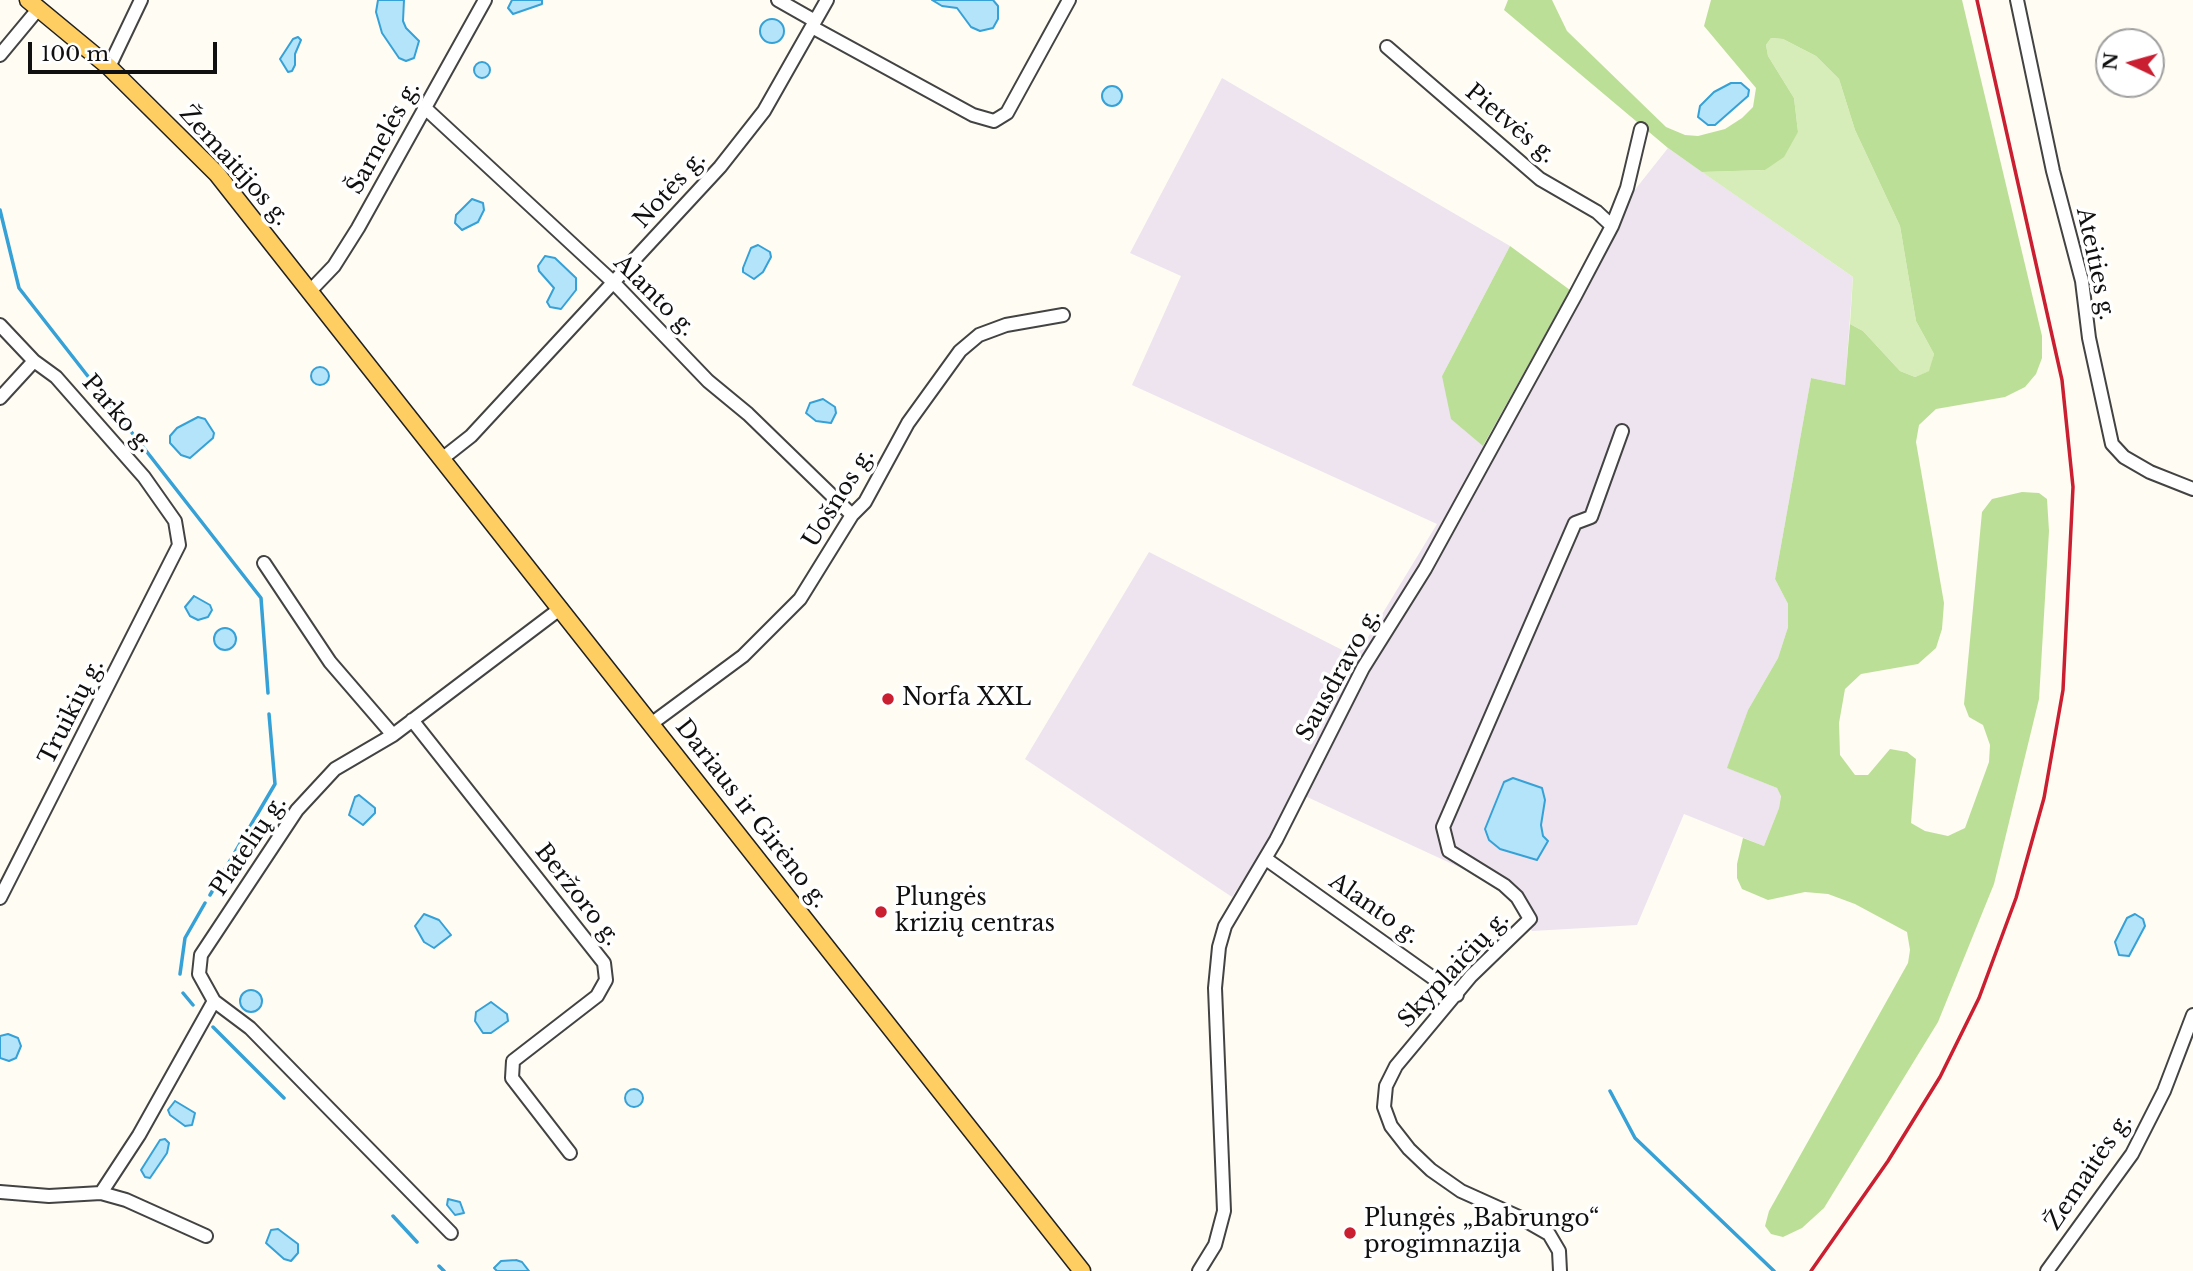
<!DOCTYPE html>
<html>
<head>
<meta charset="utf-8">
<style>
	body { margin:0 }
	#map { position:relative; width:2193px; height:1271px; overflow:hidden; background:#fffcf3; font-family:"Libre Baskerville",serif }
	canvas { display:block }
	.north { position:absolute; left:2095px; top:28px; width:70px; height:70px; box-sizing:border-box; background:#fff; border:2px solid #9f9f9f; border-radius:50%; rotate:275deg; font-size:19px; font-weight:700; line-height:28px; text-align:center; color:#101010 }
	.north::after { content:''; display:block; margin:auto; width:24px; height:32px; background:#ca1e31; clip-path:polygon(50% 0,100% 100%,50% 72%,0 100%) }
	.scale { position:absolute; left:28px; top:42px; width:189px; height:32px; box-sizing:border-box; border:4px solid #101010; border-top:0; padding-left:9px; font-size:21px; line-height:24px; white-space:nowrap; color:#101010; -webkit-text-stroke:5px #fff; paint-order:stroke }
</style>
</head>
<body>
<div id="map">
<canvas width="2193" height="1271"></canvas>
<div class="north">N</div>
<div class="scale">100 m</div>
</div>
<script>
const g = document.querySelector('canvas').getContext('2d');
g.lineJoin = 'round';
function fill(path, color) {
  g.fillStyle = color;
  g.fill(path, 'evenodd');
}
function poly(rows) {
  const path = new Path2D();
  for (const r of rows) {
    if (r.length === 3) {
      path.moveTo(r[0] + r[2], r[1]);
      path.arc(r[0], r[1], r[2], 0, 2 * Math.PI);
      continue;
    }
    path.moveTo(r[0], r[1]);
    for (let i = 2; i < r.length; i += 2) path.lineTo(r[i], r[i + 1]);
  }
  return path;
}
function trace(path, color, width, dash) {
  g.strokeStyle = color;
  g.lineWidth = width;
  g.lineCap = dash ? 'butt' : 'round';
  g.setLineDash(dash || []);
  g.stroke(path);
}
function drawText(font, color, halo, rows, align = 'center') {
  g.font = font + ' "Libre Baskerville",serif';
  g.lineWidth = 7;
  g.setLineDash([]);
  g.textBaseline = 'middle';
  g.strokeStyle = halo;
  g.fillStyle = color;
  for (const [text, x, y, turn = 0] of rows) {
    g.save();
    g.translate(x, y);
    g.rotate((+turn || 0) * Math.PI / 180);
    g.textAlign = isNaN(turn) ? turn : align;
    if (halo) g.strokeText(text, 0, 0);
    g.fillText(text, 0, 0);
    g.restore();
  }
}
const industrial = poly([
	[1222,78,1510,246,1442,376,1484,446,1603,230,1668,148,1853,277,1845,385,1811,378,1775,579,1788,604,1788,627,1778,658,1748,710,1728,768,1777,788,1781,795,1779,808,1764,846,1684,814,1637,925,1532,931,1506,893,1487,880,1292,790,1269,841,1232,897,1025,759,1149,552,1356,657,1437,524,1132,385,1181,276,1130,253]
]);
const green = poly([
	[1771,38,1783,39,1816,56,1839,79,1855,130,1900,226,1916,321,1934,354,1930,371,1915,377,1900,371,1863,331,1850,324,1853,277,1702,172,1765,170,1798,132,1794,98,1768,56,1766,45]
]);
const forest = poly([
	[1508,0,1552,0,1567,31,1666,127,1685,135,1698,136,1725,129,1742,118,1753,107,1756,88,1704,26,1711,0,1962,0,2042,336,2042,358,2036,374,2025,387,2005,397,1936,409,1919,425,1916,442,1944,603,1942,629,1936,648,1918,664,1861,674,1845,689,1839,723,1840,755,1855,775,1868,775,1890,749,1907,752,1916,759,1911,823,1925,831,1948,836,1965,828,1989,762,1990,745,1983,725,1969,717,1964,704,1982,512,1992,499,2022,492,2039,493,2047,499,2049,531,2039,699,1994,884,1938,1022,1824,1208,1802,1228,1783,1237,1771,1234,1765,1226,1769,1211,1908,963,1910,950,1907,932,1855,904,1828,894,1805,892,1768,900,1742,889,1737,878,1737,864,1743,838,1764,846,1779,808,1781,796,1777,788,1727,768,1748,710,1778,658,1788,627,1788,604,1775,579,1811,378,1845,385,1850,324,1863,331,1900,371,1915,377,1929,371,1934,354,1916,321,1900,226,1855,130,1839,79,1816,56,1783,39,1771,38,1766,45,1768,56,1794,98,1798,132,1784,157,1765,170,1702,172,1668,148,1504,10],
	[1510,246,1570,290,1483,446,1451,419,1442,376]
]);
const water = poly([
	[378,0,404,0,403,21,406,28,419,41,414,58,406,61,399,58,382,33,376,12,378,0],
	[512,0,542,0,542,4,513,14,508,8,512,0],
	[932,0,993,0,998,6,998,19,993,28,980,31,971,27,957,8,942,6,932,0],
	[772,31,12],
	[298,37,301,40,295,54,295,65,292,71,288,72,280,59,293,39,298,37],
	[482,70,8],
	[1731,83,1741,83,1749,90,1748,96,1715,125,1708,125,1698,117,1700,106,1714,92,1731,83],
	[1112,96,10],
	[472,199,483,203,484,210,478,222,462,230,455,223,456,215,472,199],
	[758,245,770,252,771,257,763,272,754,279,743,272,743,268,751,248,758,245],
	[545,256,555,258,576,278,576,290,561,309,550,307,547,302,554,288,539,271,538,266,545,256],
	[320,376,9],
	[823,399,835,407,836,413,831,423,816,421,806,413,810,403,823,399],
	[198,417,205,419,214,433,213,438,190,458,181,455,170,443,170,436,177,428,198,417],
	[194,596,210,605,212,610,208,617,198,620,190,616,185,607,194,596],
	[225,639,11],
	[1513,778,1542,788,1545,800,1541,825,1543,836,1548,841,1537,860,1500,849,1489,840,1485,829,1504,782,1513,778],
	[359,795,375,808,375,813,363,825,349,815,355,797,359,795],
	[424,914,439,920,451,935,434,948,424,942,415,926,424,914],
	[2135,914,2143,919,2145,926,2129,956,2119,955,2115,942,2127,918,2135,914],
	[251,1001,11],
	[491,1002,507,1014,508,1021,491,1033,483,1033,475,1021,476,1012,491,1002],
	[8,1034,18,1038,21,1046,16,1058,9,1061,0,1058,0,1036,8,1034],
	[634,1098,9],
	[175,1101,195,1113,192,1125,185,1126,170,1115,168,1110,175,1101],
	[165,1139,169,1143,167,1153,150,1178,145,1177,141,1170,160,1140,165,1139],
	[448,1199,460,1202,464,1213,455,1215,447,1205,448,1199],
	[278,1229,298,1244,298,1253,291,1261,284,1259,266,1243,271,1230,278,1229],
	[516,1260,522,1262,529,1271,497,1271,494,1268,501,1261,516,1260]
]);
const stream = poly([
	[0,210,19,288,261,598,268,693],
	[210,895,275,784,269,714],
	[180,974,185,938,205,903],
	[183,993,193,1005],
	[213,1027,284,1098],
	[1610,1091,1635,1138,1774,1271],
	[393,1216,417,1242],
	[439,1266,444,1271]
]);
const minor = poly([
	[778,0,815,21],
	[2017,0,2053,171,2082,281,2089,338,2112,444,2124,457,2150,472,2193,489],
	[812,27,973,115,994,121,1007,113,1069,0],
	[1387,47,1540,179,1597,212,1612,226],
	[0,55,39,8],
	[109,67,141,0],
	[424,107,613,282,708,381,748,414,852,515],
	[311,290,334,266,358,228,485,0],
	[0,325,34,361,56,377,144,477,175,521,179,545,0,898],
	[0,398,34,361],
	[443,458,471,436,720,167,764,111,827,0],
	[264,563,330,662,393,735],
	[412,720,604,963,606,980,597,996,513,1061,512,1078,570,1153],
	[651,724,743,656,800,599,852,515,865,502,908,423,960,351,979,335,1006,325,1063,315],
	[1266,859,1457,995],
	[214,1001,250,1028,451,1233],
	[0,1192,49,1196,101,1193,126,1200,206,1236],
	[101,1193,139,1135,214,1001,199,974,201,955,297,810,335,769,393,735,561,608],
	[1199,1271,1215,1245,1224,1211,1215,988,1219,947,1225,926,1276,840,1363,668,1425,569,1575,296,1612,226,1627,188,1641,129],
	[1560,1271,1559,1251,1549,1234,1521,1218,1461,1191,1431,1170,1409,1149,1391,1126,1384,1107,1386,1086,1396,1066,1471,976,1530,919,1517,897,1504,885,1449,851,1443,827,1575,523,1591,517,1622,431],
	[2047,1271,2132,1154,2164,1091,2193,1015]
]);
const major = poly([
	[28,0,109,67,217,174,1082,1271]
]);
const rail = poly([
	[1811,1271,1888,1161,1940,1077,1979,998,2016,898,2044,798,2063,690,2073,487,2062,380,1977,0]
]);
const markers = [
	[888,699,7,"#ca1e31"],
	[881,912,7,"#ca1e31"],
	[1350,1233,7,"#ca1e31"]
];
const streetNames = [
	["Pietvės g.",1510,124,40],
	["Šarnelės g.",384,138,-61],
	["Žemaitijos g.",234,166,48],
	["Notės g.",670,190,-48],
	["Ateities g.",2095,264,78],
	["Alanto g.",654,296,45],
	["Parko g.",117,414,49],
	["Uošnos g.",839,498,-58],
	["Sausdravo g.",1339,675,-61],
	["Truikių g.",72,712,-63],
	["Dariaus ir Girėno g.",751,814,52],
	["Platelių g.",249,846,-56],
	["Beržoro g.",577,895,52],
	["Alanto g.",1374,909,35],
	["Skyplaičių g.",1454,970,-47],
	["Žemaitės g.",2089,1172,-56]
];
const poiNames = [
	["Norfa XXL",902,699],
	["Plungės",895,899],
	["krizių centras",895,925],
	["Plungės „Babrungo“",1364,1220],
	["progimnazija",1364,1246]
];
fill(industrial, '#ede4ef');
fill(green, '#d7edb9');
fill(forest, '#bcdf97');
fill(water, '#b4e4fa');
trace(water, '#36a1d6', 2);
trace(stream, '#36a1d6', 3.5);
trace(minor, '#434343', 16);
trace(major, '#212121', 19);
trace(minor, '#fff', 12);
trace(major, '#ffce63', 16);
trace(rail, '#ca1e31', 3.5);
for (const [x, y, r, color] of markers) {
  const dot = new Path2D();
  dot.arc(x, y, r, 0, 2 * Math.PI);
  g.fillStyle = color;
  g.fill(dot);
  trace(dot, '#fff', 2.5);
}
drawText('23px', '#101010', '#fff', streetNames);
drawText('23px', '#101010', '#fff', poiNames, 'left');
</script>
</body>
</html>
